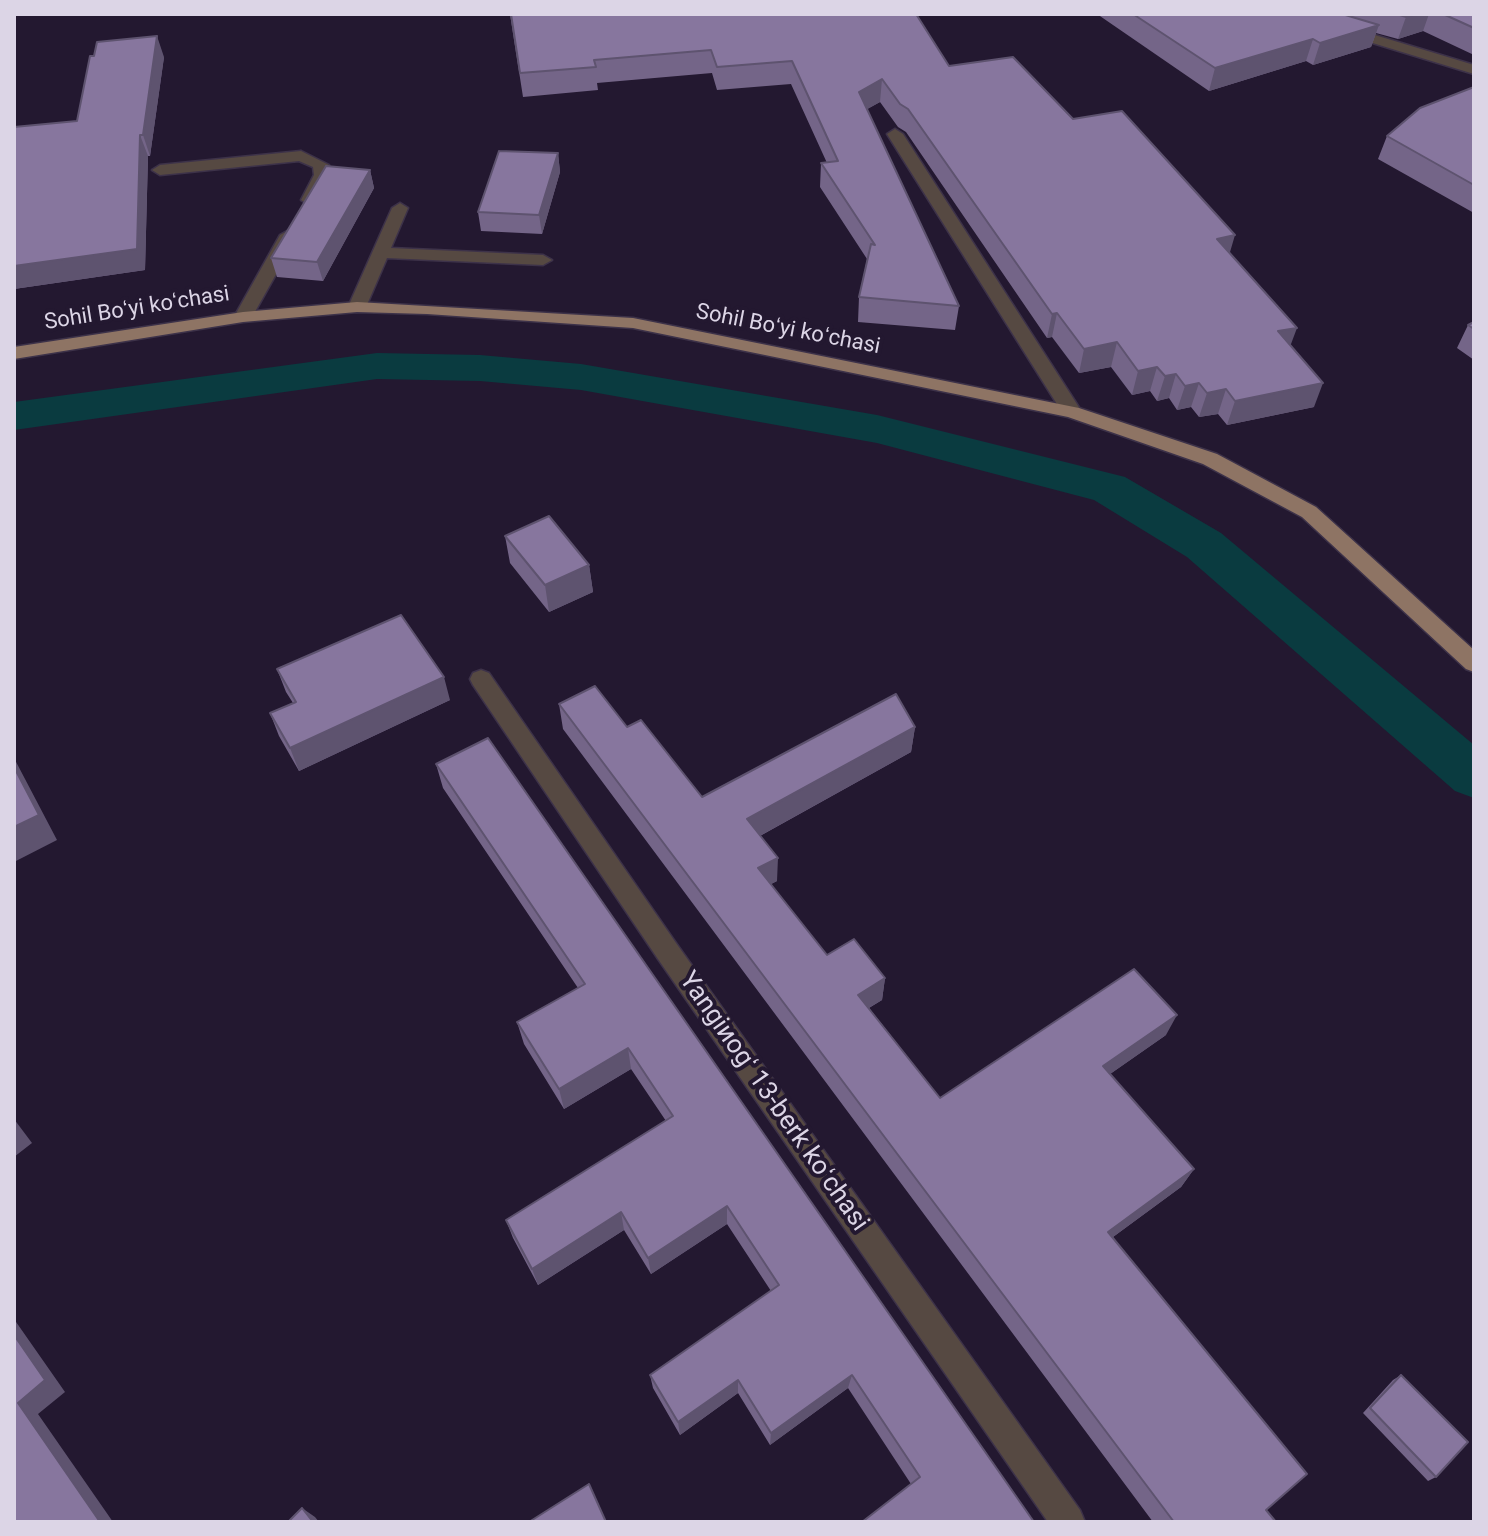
<!DOCTYPE html>
<html>
<head>
<meta charset="utf-8">
<style>
	body { margin:0 }
	#map { position:relative; width:1488px; height:1536px; overflow:hidden; background:#231830; font-family:Roboto,sans-serif }
	canvas { display:block }
	.frame { position:absolute; inset:0; border:16px solid #dcd5e6; pointer-events:none }
</style>
</head>
<body>
<div id="map">
<canvas width="1488" height="1536"></canvas>
<div class="frame"></div>
</div>
<script>
const g = document.querySelector('canvas').getContext('2d');
g.lineJoin = 'round';
function poly(rows) {
  const path = new Path2D();
  for (const r of rows) {
    path.moveTo(r[0], r[1]);
    for (let i = 2; i < r.length; i += 2) path.lineTo(r[i], r[i + 1]);
  }
  return path;
}
function fill(path, color) {
  g.fillStyle = color;
  g.fill(path, 'evenodd');
}
function trace(path, color, width, dash) {
  g.strokeStyle = color;
  g.lineWidth = width;
  g.lineCap = dash ? 'butt' : 'round';
  g.setLineDash(dash || []);
  g.stroke(path);
}
function drawText(font, color, halo, rows, align = 'center') {
  g.font = font + ' Roboto,sans-serif';
  g.lineWidth = 8;
  g.setLineDash([]);
  g.textBaseline = 'middle';
  g.strokeStyle = halo;
  g.fillStyle = color;
  for (const [text, x, y, turn = 0] of rows) {
    g.save();
    g.translate(x, y);
    g.rotate((+turn || 0) * Math.PI / 180);
    g.textAlign = isNaN(turn) ? turn : align;
    if (halo) g.strokeText(text, 0, 0);
    g.fillText(text, 0, 0);
    g.restore();
  }
}
const canal = poly([
	[377,353,480,355,581,364,877,415,1125,477,1221,533,1474,745,1474,798,1455,791,1187,557,1094,500,877,443,581,390,480,381,377,379,14,430,14,402,377,353]
]);
const minor = poly([
	[1345,26,1474,65,1474,74,1340,33,1340,27,1345,26],
	[895,129,903,134,1082,412,1079,416,1072,418,1062,412,887,134,895,129],
	[301,151,329,165,330,175,315,204,309,205,301,200,314,175,313,167,299,161,160,175,152,170,160,165,301,151],
	[400,203,408,208,391,248,543,255,552,260,543,265,387,258,366,307,357,312,351,311,348,307,392,208,400,203],
	[289,230,298,235,252,317,249,321,237,321,234,317,280,235,289,230],
	[481,670,489,673,676,943,1080,1510,1085,1522,1048,1522,658,959,473,685,470,679,473,673,481,670]
]);
const major = poly([
	[357,302,633,318,1079,408,1217,454,1316,507,1474,650,1474,672,1466,669,1302,517,1203,464,1068,417,633,328,427,314,357,312,243,322,14,359,14,347,243,312,357,302]
]);
const wall = poly([
	[510,14,949,66,1073,119,1230,253,1290,345,1314,407,1227,425,1218,414,1199,417,1191,407,1177,410,1169,398,1157,401,1150,391,1132,395,1111,367,1079,373,1052,337,1047,338,906,132,898,127,880,102,867,109,959,306,955,330,858,322,859,297,867,259,820,187,821,163,827,163,791,84,717,90,712,73,597,83,598,90,523,97],
	[1097,14,1474,14,1474,55,1423,31,1398,39,1376,33,1371,47,1313,65,1306,61,1209,91],
	[164,57,150,156,148,156,145,270,14,289,14,127,77,121],
	[1474,87,1474,213,1378,159,1387,136],
	[558,153,560,172,542,234,481,231,478,212],
	[370,170,374,188,323,281,277,277,271,258],
	[1474,322,1474,360,1457,348,1468,325],
	[505,536,589,565,593,592,549,612,510,563],
	[277,669,450,700,299,771,279,736,270,713,293,703,286,692],
	[559,704,627,727,702,797,915,727,911,752,760,836,777,881,771,884,827,955,885,978,882,1000,869,1008,940,1098,1166,1035,1110,1074,1194,1169,1181,1187,1113,1237,1266,1510,1276,1522,1153,1522,563,729],
	[436,764,1034,1522,911,1484,848,1388,770,1445,738,1393,680,1435,653,1388,650,1375,771,1291,727,1224,651,1274,624,1230,538,1285,513,1238,506,1220,666,1121,631,1069,564,1109,524,1044,517,1022,578,988,443,788],
	[1401,1375,1436,1477,1428,1481,1363,1413,1393,1380]
]);
const shadedWall = poly([
	[1415,14,1429,14,1423,31,1398,39,1406,17],
	[1379,25,1371,47,1313,65,1320,43],
	[157,36,164,57,150,156,143,135],
	[1313,39,1306,61,1209,91,1215,68],
	[882,79,880,102,857,115,859,92],
	[140,135,148,156,145,270,14,289,14,266],
	[558,153,560,172,542,234,539,215],
	[370,170,374,188,323,281,317,262],
	[1235,235,1228,259,1217,239],
	[1057,313,1052,337,1047,338,1052,314],
	[1297,328,1288,352,1278,331],
	[1117,342,1111,367,1079,373,1084,349],
	[1157,367,1150,391,1132,395,1138,371],
	[1176,374,1169,398,1157,401,1165,376],
	[1199,383,1191,407,1177,410,1185,386],
	[1323,383,1314,407,1227,425,1235,401],
	[1226,389,1218,414,1199,417,1207,393],
	[589,565,593,592,549,612,545,585],
	[444,677,450,700,299,771,290,748],
	[915,727,911,752,747,843,747,819],
	[14,758,57,840,14,862],
	[778,858,777,881,758,891,758,868],
	[885,978,882,1000,855,1016,858,995],
	[1177,1015,1166,1035,1093,1086,1103,1066],
	[628,1048,631,1069,564,1109,559,1089],
	[14,1119,32,1143,14,1157],
	[1194,1169,1181,1187,1098,1248,1108,1232],
	[727,1206,727,1224,651,1274,648,1258],
	[621,1212,624,1230,538,1285,532,1269],
	[14,1319,65,1392,38,1414,113,1522,100,1522,18,1403],
	[852,1375,848,1388,770,1445,771,1433],
	[738,1380,738,1393,680,1435,678,1422],
	[302,1508,315,1517,319,1522,313,1522]
]);
const building = poly([
	[511,14,916,14,949,66,1013,57,1073,119,1122,111,1235,235,1217,239,1297,328,1278,331,1323,383,1235,401,1226,389,1207,393,1199,383,1185,386,1176,374,1165,376,1157,367,1138,371,1117,342,1084,349,1057,313,1052,314,908,109,900,104,882,79,859,92,959,306,859,297,871,244,875,245,821,163,838,161,792,61,717,67,711,50,594,60,596,67,520,73,511,14],
	[1133,14,1342,14,1379,25,1320,43,1313,39,1215,68,1133,14],
	[1397,14,1415,14,1406,17,1397,14],
	[1443,14,1474,14,1474,28,1443,14],
	[157,36,143,135,140,135,137,249,14,266,14,127,77,121,90,56,94,56,97,42,157,36],
	[1474,87,1474,185,1387,136,1420,108,1474,87],
	[499,151,558,153,539,215,478,212,499,151],
	[326,166,370,170,317,262,271,258,326,166],
	[1474,322,1474,329,1468,325,1474,322],
	[549,516,589,565,545,585,505,536,549,516],
	[401,615,444,677,290,748,270,713,296,702,277,669,401,615],
	[595,686,627,727,641,720,702,797,896,694,915,727,747,819,778,858,758,868,827,955,854,939,885,978,858,995,940,1098,1134,969,1177,1015,1103,1066,1194,1169,1108,1232,1307,1474,1266,1510,1276,1522,1174,1522,559,704,595,686],
	[488,738,1034,1522,862,1522,920,1477,852,1375,771,1433,738,1380,678,1422,650,1375,779,1285,727,1206,648,1258,621,1212,532,1269,506,1220,673,1116,628,1048,559,1089,517,1022,585,984,436,764,488,738],
	[14,767,39,815,14,827,14,767],
	[14,1335,45,1380,18,1403,100,1522,14,1522,14,1335],
	[1401,1375,1468,1442,1436,1477,1370,1408,1401,1375],
	[589,1484,606,1522,529,1522,589,1484],
	[302,1508,313,1522,288,1522,302,1508]
]);
const farStreetnames = [
	["Sohil Boʻyi koʻchasi",137,309,-9],
	["Sohil Boʻyi koʻchasi",788,330,11]
];
const streetNames = [
	["Yangiиogʻ 13-berk koʻchasi",773,1102,55]
];
fill(canal, '#0a3b40');
trace(minor, '#3d3249', 3);
trace(major, '#3d3249', 3);
fill(minor, '#564942');
fill(major, '#8e7464');
fill(wall, '#746588');
fill(shadedWall, '#5e536f');
fill(building, '#87769e');
trace(building, '#5e536f', 2);
drawText('22px', '#dcd5e6', '#231830', farStreetnames);
drawText('26px', '#dcd5e6', '#231830', streetNames);
</script>
</body>
</html>
